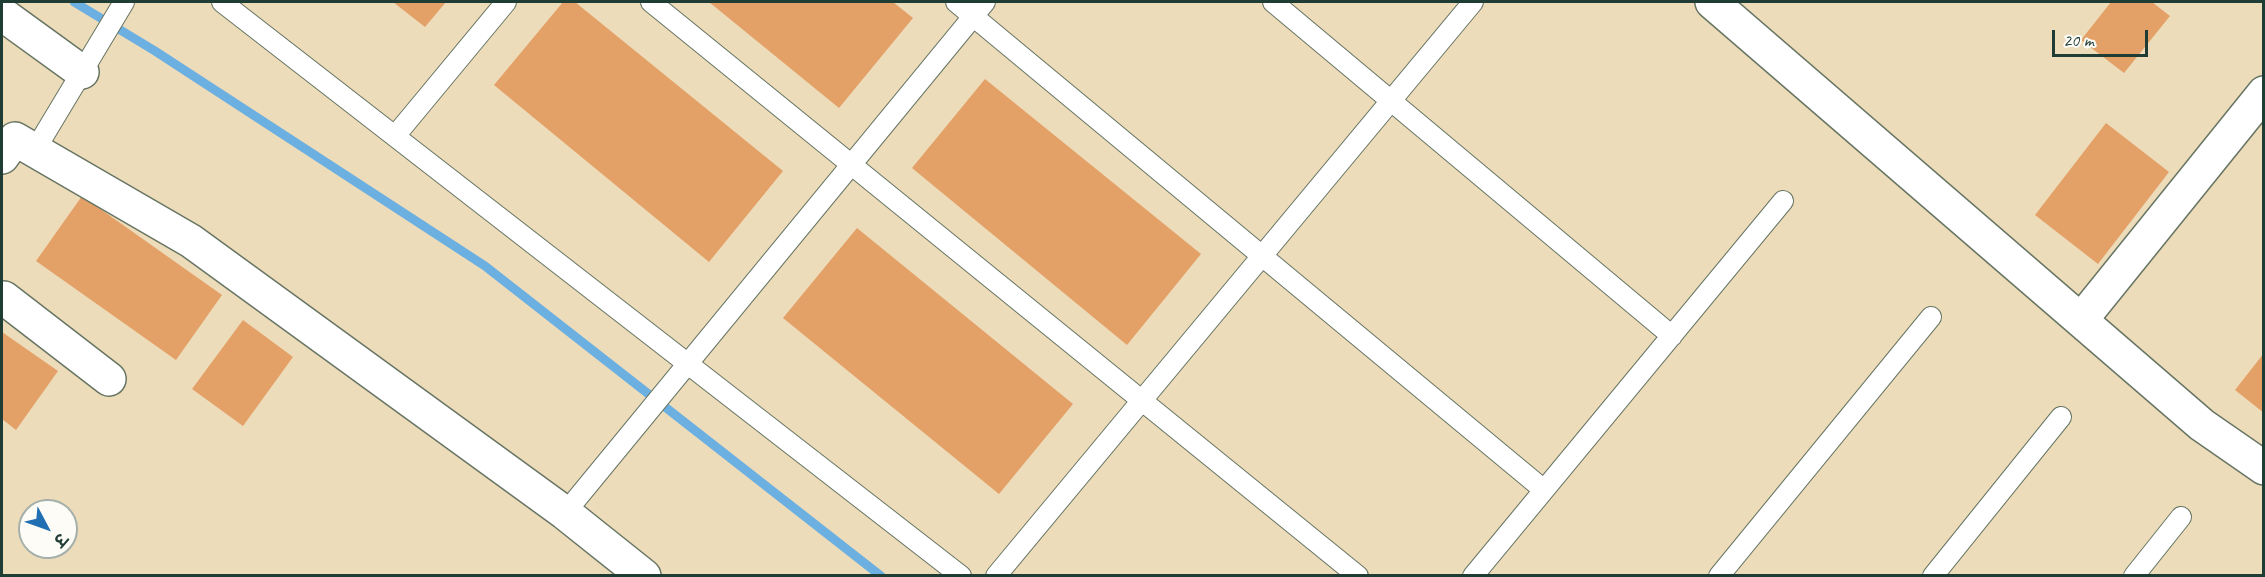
<!DOCTYPE html>
<html>
<head>
<meta charset="utf-8">
<style>
	body { margin:0 }
	#map { position:relative; width:2265px; height:577px; overflow:hidden; background:#eddcba; font-family:Caveat,"Playpen Sans Deva",sans-serif }
	canvas { display:block }
	.frame { position:absolute; inset:0; border:3px solid #1f3d34; pointer-events:none }
	.north { position:absolute; left:18px; top:499px; width:60px; height:60px; box-sizing:border-box; background:#fdfcf7; border:2px solid #a4b0a9; border-radius:50%; rotate:131deg; font-size:16px; font-weight:700; line-height:24px; text-align:center; color:#1f3d34 }
	.north::after { content:''; display:block; margin:auto; width:21px; height:27px; background:#1f6fb2; clip-path:polygon(50% 0,100% 100%,50% 72%,0 100%) }
	.scale { position:absolute; left:2052px; top:30px; width:96px; height:27px; box-sizing:border-box; border:3px solid #1f3d34; border-top:0; padding-left:8px; font-size:18px; line-height:21px; white-space:nowrap; color:#1f3d34; -webkit-text-stroke:4px #fdfcf7; paint-order:stroke }
</style>
</head>
<body>
<div id="map">
<canvas width="2265" height="577"></canvas>
<div class="frame"></div>
<div class="north">उ</div>
<div class="scale">20 m</div>
</div>
<script>
const g = document.querySelector('canvas').getContext('2d');
g.lineJoin = 'round';
function poly(rows) {
  const path = new Path2D();
  for (const r of rows) {
    path.moveTo(r[0], r[1]);
    for (let i = 2; i < r.length; i += 2) path.lineTo(r[i], r[i + 1]);
  }
  return path;
}
function trace(path, color, width, dash) {
  g.strokeStyle = color;
  g.lineWidth = width;
  g.lineCap = dash ? 'butt' : 'round';
  g.setLineDash(dash || []);
  g.stroke(path);
}
function fill(path, color) {
  g.fillStyle = color;
  g.fill(path, 'evenodd');
}
const stream = poly([
	[74,2,155,51,485,266,881,576]
]);
const building = poly([
	[393,2,446,2,425,27],
	[563,2,575,2,783,171,709,262,494,85],
	[709,2,893,2,913,18,839,108],
	[2111,2,2152,2,2170,16,2124,73,2081,40],
	[985,79,1201,254,1127,345,912,168],
	[2106,123,2169,172,2098,264,2035,215],
	[82,196,222,295,176,360,36,261],
	[857,228,1073,404,999,494,783,318],
	[243,320,293,357,243,426,192,389],
	[2,332,58,371,16,430,2,419],
	[2264,353,2264,413,2235,390]
]);
const service = poly([
	[222,2,961,576],
	[651,2,1358,576],
	[956,2,1544,490],
	[1273,2,1672,336],
	[395,136,506,2],
	[35,150,124,2],
	[565,513,985,2],
	[996,576,1473,2],
	[1473,576,1783,201],
	[1719,576,1931,317],
	[1933,576,2061,417],
	[2134,576,2181,517]
]);
const minor = poly([
	[1712,2,2202,425,2264,468],
	[2,14,82,72],
	[2,157,15,139,191,241,565,513,644,576],
	[4,298,109,379],
	[2081,320,2264,93]
]);
trace(stream, '#6cafe1', 9);
fill(building, '#e3a067');
trace(service, '#677563', 22);
trace(minor, '#677563', 36);
trace(service, '#fff', 20);
trace(minor, '#fff', 33);
</script>
</body>
</html>
